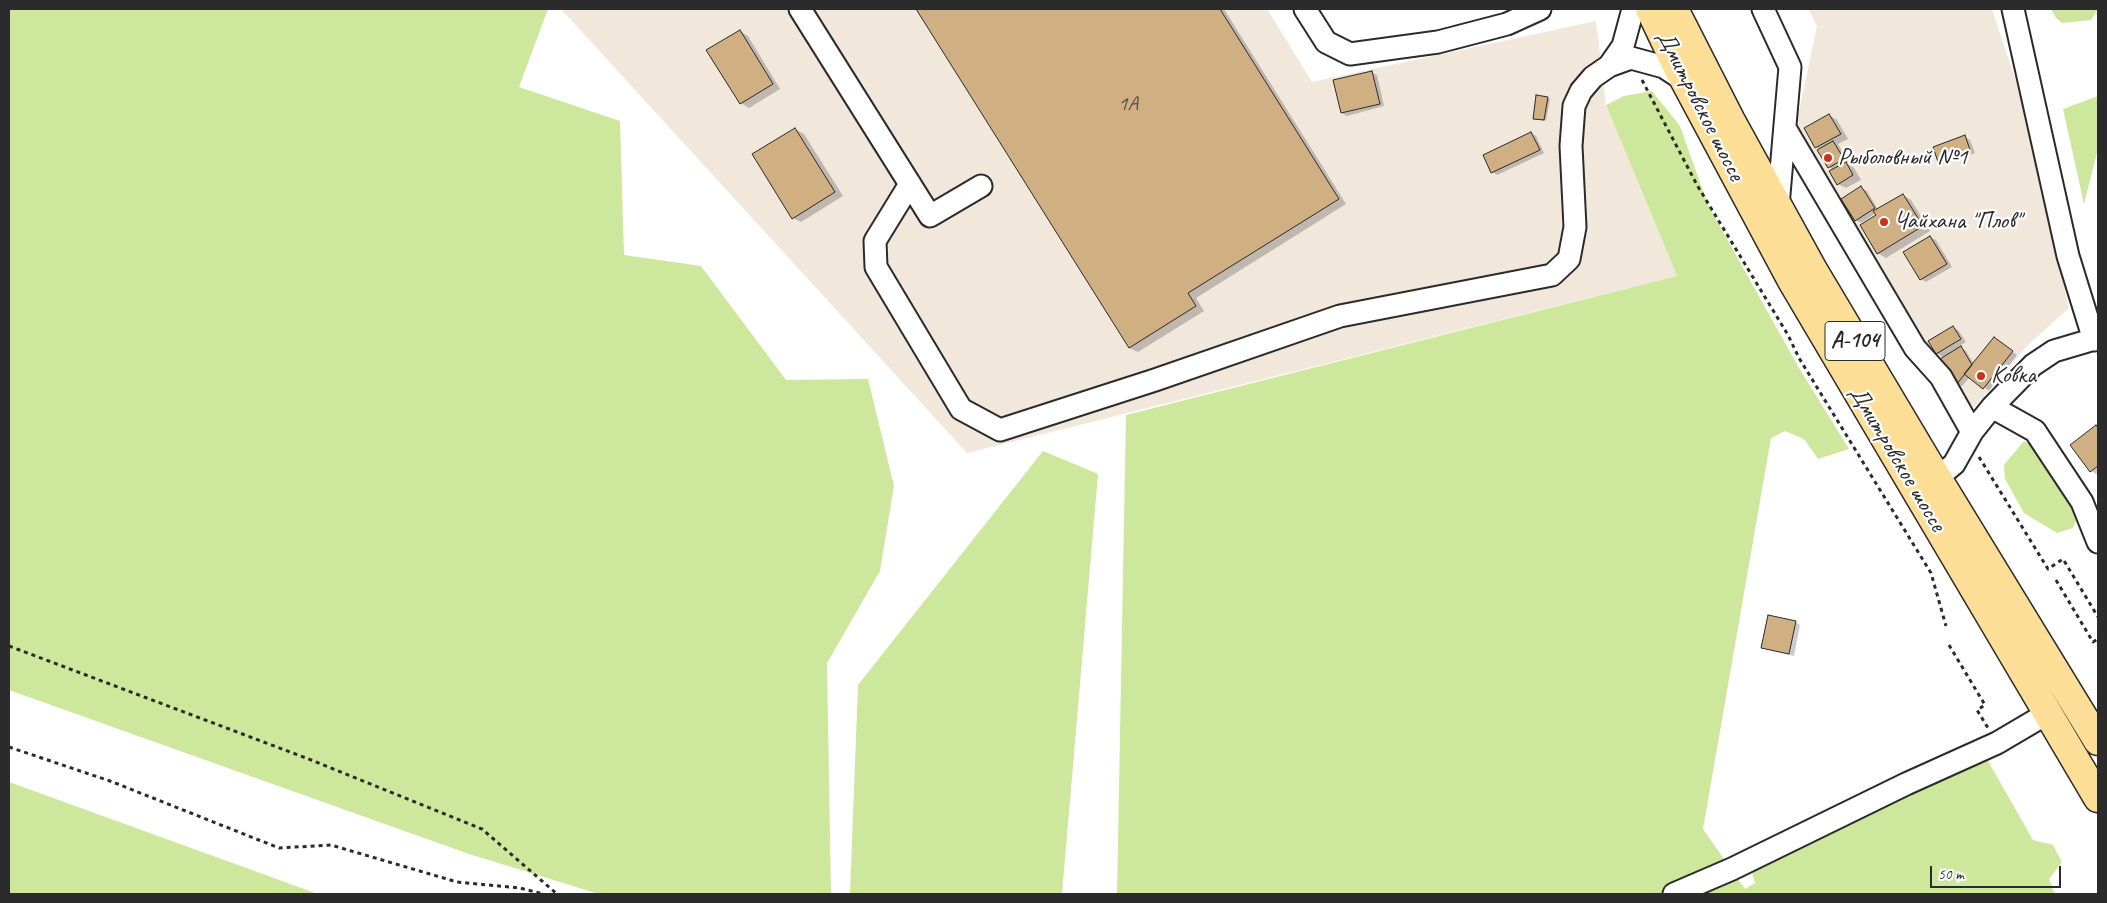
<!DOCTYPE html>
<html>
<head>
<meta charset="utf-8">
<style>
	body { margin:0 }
	#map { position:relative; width:2107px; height:903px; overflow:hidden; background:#fff; font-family:Caveat,sans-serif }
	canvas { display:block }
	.frame { position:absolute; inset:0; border:10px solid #2b2b2b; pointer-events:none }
	.scale { position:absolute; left:1930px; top:866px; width:131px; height:22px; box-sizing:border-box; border:2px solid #2b2b2b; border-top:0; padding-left:6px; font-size:15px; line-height:18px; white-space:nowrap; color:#2b2b2b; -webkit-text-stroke:4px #fff; paint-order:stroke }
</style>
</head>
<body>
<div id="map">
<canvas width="2107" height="903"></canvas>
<div class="frame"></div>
<div class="scale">50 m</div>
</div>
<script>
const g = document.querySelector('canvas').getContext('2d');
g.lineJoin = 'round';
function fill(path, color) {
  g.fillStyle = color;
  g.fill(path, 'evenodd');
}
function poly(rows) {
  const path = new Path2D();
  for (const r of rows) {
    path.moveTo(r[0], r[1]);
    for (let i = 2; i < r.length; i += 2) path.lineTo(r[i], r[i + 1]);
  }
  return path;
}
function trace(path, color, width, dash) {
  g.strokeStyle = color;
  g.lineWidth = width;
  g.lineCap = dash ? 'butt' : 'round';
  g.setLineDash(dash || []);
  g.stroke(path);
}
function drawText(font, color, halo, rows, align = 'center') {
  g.font = font + ' Caveat,sans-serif';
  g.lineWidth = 4.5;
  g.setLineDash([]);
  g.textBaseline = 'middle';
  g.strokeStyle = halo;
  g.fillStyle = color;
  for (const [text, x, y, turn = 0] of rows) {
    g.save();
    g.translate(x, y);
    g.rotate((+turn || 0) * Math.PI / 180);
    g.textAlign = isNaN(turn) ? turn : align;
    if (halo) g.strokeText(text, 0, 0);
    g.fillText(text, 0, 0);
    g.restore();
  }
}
const built = poly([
	[561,9,1267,9,1312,82,1596,21,1606,105,1677,276,967,453],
	[1808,9,1992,9,2021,97,2069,308,2027,346,1974,407,1956,393,1795,130,1817,26]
]);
const green = poly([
	[9,9,548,9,519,87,620,121,624,255,701,266,786,380,868,379,894,486,880,571,827,663,831,894,599,894,469,854,9,690],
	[2051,9,2098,9,2091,20,2062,23,2056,18],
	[1652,91,1680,126,1708,205,1799,368,1849,449,1818,459,1804,439,1785,431,1771,438,1703,829,1745,889,1755,883,1750,866,1956,768,1988,761,2033,840,2053,845,2062,862,2049,879,2055,894,1117,894,1126,415,1677,276,1606,105,1624,96],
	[2098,96,2098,149,2084,204,2063,109],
	[2024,441,2042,450,2079,514,2073,528,2057,533,2024,513,2005,479,2004,465],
	[1043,451,1098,474,1062,894,850,894,858,685],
	[9,782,318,894,9,894]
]);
const shadow = poly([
	[918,9,1224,9,1346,204,1196,298,1204,311,1138,352,1129,348],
	[740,31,748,36,780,89,749,108,741,103],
	[1371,72,1377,75,1384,106,1347,116,1342,113],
	[1548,98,1550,99,1546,121,1536,119],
	[1829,115,1837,120,1848,139,1838,144,1848,162,1846,163,1854,168,1861,180,1846,188,1838,184,1834,170,1829,167,1820,149,1816,147],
	[795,129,804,134,843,196,801,222,793,218],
	[1531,133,1536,136,1544,153,1497,175,1492,172],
	[1965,137,1970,140,1975,153,1944,164,1939,161],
	[1861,188,1867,191,1878,210,1903,195,1911,200,1930,231,1886,258,1877,253,1876,213,1861,223,1856,220],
	[1930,237,1936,240,1952,267,1926,282,1921,279],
	[1953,327,1958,330,1966,342,1959,346,1966,351,1974,364,2000,342,2017,355,1989,391,1970,377,1962,386,1957,384,1944,358,1937,353,1930,341],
	[2096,427,2098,428,2098,473,2096,474,2091,471],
	[1795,622,1800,625,1794,656,1762,648]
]);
const building = poly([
	[916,9,1220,9,1339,199,1188,293,1196,306,1129,348,916,9],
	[740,30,773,84,740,104,706,50,740,30],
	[1372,71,1380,104,1341,113,1333,80,1372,71],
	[1536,95,1548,97,1544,120,1533,119,1536,95],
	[1829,114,1841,134,1815,148,1804,128,1829,114],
	[795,128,835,192,792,219,752,154,795,128],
	[1531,132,1540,150,1491,173,1483,155,1531,132],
	[1965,135,1970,150,1938,162,1933,147,1965,135],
	[1833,141,1844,159,1828,168,1817,150,1833,141],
	[1846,162,1853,175,1837,185,1829,171,1846,162],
	[1861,186,1875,208,1855,221,1841,199,1861,186],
	[1903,194,1923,226,1877,254,1860,225,1876,215,1873,211,1903,194],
	[1930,236,1947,264,1920,280,1903,252,1930,236],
	[1953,326,1961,339,1936,354,1928,341,1953,326],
	[1994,337,2013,351,1983,389,1964,374,1994,337],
	[1961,346,1972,365,1956,385,1940,359,1961,346],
	[2096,425,2098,428,2098,466,2090,472,2070,445,2096,425],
	[1768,615,1796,621,1789,654,1761,648,1768,615]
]);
const path = poly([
	[1642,80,1697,185,1788,335,1799,358,1931,573,1946,626],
	[1979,457,2048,569,2063,559,2098,617],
	[2056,580,2093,642,2098,639],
	[1949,645,1985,705,1977,710,1988,728],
	[9,646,306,758,482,829,557,894],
	[9,747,110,781,279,848,331,845,457,882,520,888,543,894]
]);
const minor = poly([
	[800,9,930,216,981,186],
	[1305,9,1326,42,1350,54,1438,42,1507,24,1540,9],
	[1763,9,1790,67,1778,206],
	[2013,9,2068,256,2094,340],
	[1609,66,1623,46,1633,9],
	[1785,128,1915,348,1941,377,1972,432],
	[910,184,875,241,876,267,961,409,1000,430,1155,380,1340,316,1552,275,1569,259,1575,227,1571,146,1574,106,1581,91,1593,77,1609,66,1631,58,1664,67,1685,81],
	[1992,407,2035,431,2082,502,2098,542],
	[1937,478,1954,464,1972,432,1992,407,2033,365,2054,351,2098,338],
	[1674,894,1732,869,1906,784,1997,743,2048,713]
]);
const highway = poly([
	[1650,9,1679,70,1791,279,2098,798],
	[1674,9,1731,121,1813,270,1937,478,2098,741]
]);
const markers = [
	[1828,158,5,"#c8321e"],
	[1884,222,5,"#c8321e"],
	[1981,376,5,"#c8321e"]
];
const numberNames = [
	["1А",1128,104]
];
const shields = [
	[1855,341,60]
];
const shieldNames = [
	["А-104",1855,341]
];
const streetNames = [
	["Дмитровское шоссе",1700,106,63],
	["Дмитровское шоссе",1897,459,59]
];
const poiNames = [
	["Рыболовный №1",1838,158],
	["Чайхана \"Плов\"",1894,222],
	["Ковка",1991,376]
];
fill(built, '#f1e7da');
fill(green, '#cde79d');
fill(shadow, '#0003');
fill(building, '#d0af83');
trace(building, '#2b2b2b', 1);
trace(minor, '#2b2b2b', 25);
trace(highway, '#2b2b2b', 31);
trace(path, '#2b2b2b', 3, [4, 4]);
trace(minor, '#fff', 21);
trace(highway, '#fcde96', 28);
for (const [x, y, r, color] of markers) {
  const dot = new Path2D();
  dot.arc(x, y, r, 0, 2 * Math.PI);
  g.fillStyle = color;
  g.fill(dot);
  trace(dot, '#fff', 2);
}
drawText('21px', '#544c41', null, numberNames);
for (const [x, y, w] of shields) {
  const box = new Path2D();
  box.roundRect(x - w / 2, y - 19.5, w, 39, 4);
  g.fillStyle = '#fff';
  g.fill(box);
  trace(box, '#2b2b2b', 1);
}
drawText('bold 22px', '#2b2b2b', null, shieldNames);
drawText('24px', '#2b2b2b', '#fff', streetNames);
drawText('24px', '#2b2b2b', '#fff', poiNames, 'left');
</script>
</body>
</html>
